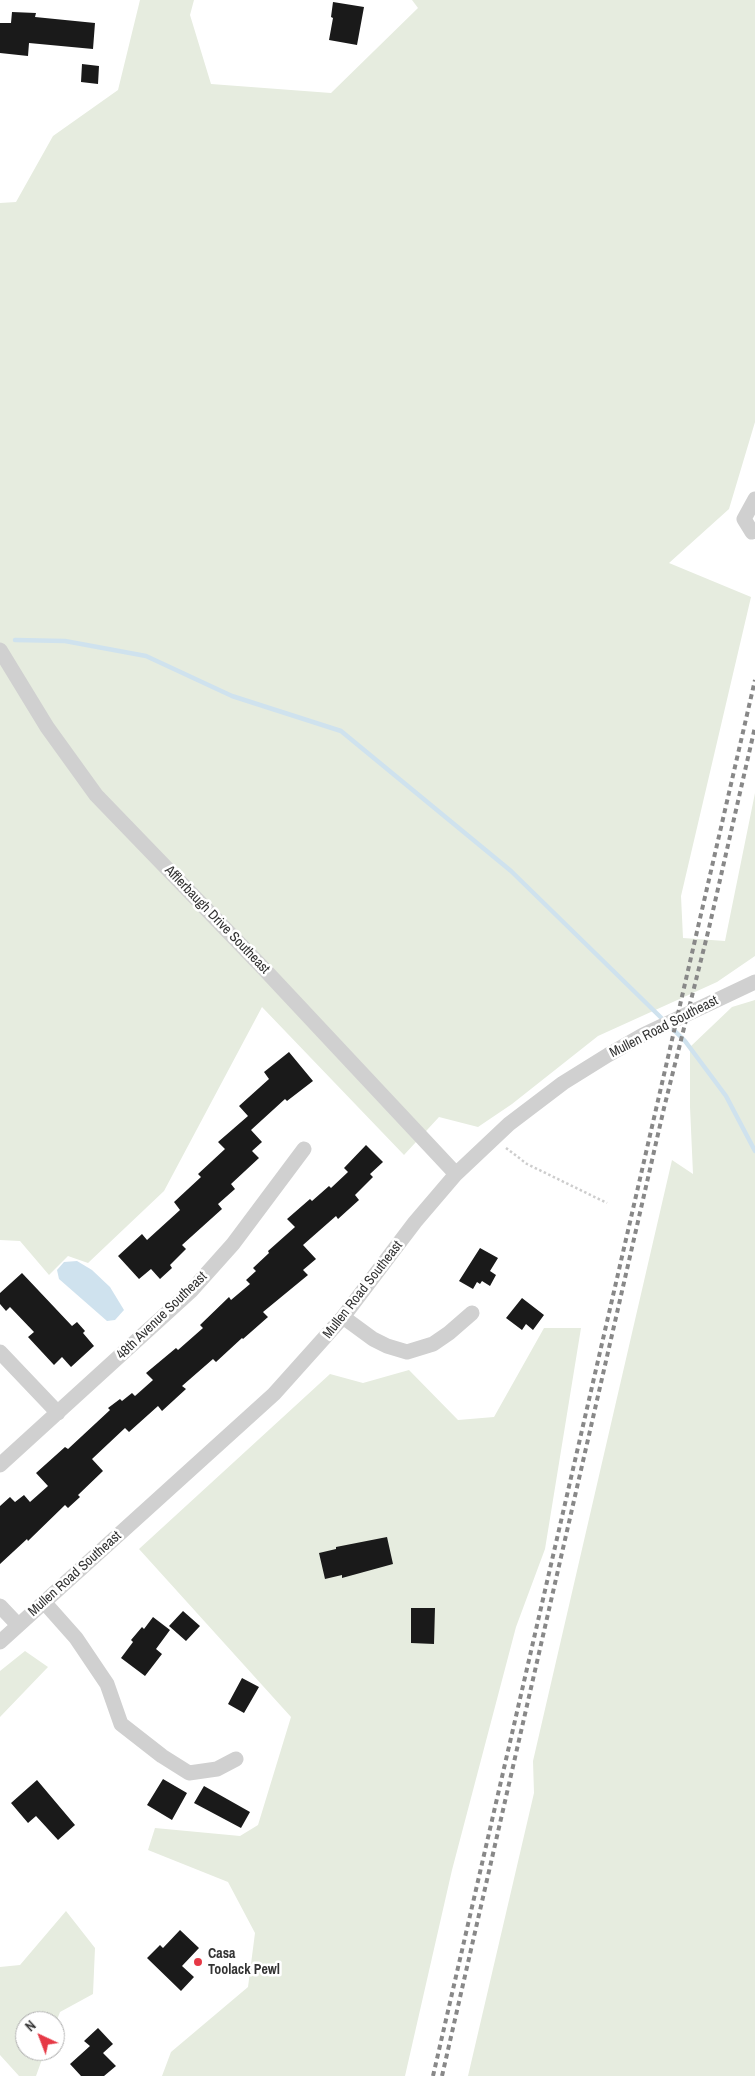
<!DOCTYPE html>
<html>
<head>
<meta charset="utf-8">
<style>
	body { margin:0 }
	#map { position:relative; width:755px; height:2076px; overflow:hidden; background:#fff; font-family:"Archivo Narrow",sans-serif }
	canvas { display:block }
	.north { position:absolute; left:15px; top:2011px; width:50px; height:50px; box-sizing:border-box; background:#fff; border:1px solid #adadad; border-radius:50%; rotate:317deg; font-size:14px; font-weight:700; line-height:20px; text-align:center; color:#333 }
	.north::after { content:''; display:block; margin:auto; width:18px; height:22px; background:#e63946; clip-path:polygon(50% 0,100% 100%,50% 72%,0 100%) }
</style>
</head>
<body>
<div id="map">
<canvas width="755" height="2076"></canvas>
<div class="north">N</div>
</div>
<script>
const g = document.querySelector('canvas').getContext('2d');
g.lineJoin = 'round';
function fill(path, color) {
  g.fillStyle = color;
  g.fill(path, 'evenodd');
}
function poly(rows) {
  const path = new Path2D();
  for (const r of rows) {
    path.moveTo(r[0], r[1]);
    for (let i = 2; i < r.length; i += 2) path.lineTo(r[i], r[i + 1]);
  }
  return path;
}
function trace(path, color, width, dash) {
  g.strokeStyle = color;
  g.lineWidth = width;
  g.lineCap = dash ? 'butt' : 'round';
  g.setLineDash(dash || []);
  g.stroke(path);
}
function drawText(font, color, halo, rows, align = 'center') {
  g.font = font + ' "Archivo Narrow",sans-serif';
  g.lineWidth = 5;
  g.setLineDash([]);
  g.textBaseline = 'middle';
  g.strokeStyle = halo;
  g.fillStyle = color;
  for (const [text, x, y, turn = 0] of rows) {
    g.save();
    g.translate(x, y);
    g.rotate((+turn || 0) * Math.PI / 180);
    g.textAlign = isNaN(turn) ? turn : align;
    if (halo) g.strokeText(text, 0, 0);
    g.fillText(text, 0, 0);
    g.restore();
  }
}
const green = poly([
	[140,0,194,0,190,15,211,84,331,93,418,8,412,0,755,0,755,422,729,509,669,563,751,597,681,896,683,938,725,941,755,793,755,956,717,982,598,1036,512,1104,478,1127,439,1117,404,1155,262,1007,164,1191,88,1263,68,1256,49,1275,20,1241,0,1240,0,203,16,202,53,136,118,90],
	[755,1000,755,2076,468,2076,534,1793,533,1761,672,1160,693,1174,690,1107,690,1047,732,1007],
	[544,1328,581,1328,545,1549,516,1627,452,1870,405,2076,162,2076,171,2052,248,1987,255,1933,228,1882,148,1850,155,1828,240,1836,258,1825,291,1717,139,1549,330,1374,363,1383,409,1370,458,1420,494,1417],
	[25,1651,48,1667,0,1717,0,1671],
	[66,1911,95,1948,93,1994,60,2012,55,2025,55,2021,25,2021,25,2051,45,2051,36,2076,19,2076,0,2055,0,1967,20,1965]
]);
const water = poly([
	[77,1261,92,1270,110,1287,124,1310,115,1320,107,1321,59,1279,57,1270,64,1262]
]);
const stream = poly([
	[15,640,65,641,146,656,232,696,341,731,511,871,685,1041,726,1096,755,1151]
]);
const building = poly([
	[333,2,364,7,357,45,329,40,333,18,331,17],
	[12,12,36,13,35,17,95,23,93,49,29,43,28,56,0,53,0,23,11,23],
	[82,64,99,66,98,84,81,82],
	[289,1052,313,1081,287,1101,285,1099,251,1130,262,1142,252,1151,259,1158,231,1184,235,1189,218,1204,222,1209,182,1245,186,1249,170,1265,172,1268,160,1279,151,1269,139,1279,118,1256,142,1234,147,1240,180,1210,174,1202,201,1177,198,1174,225,1149,218,1142,248,1116,239,1106,269,1079,264,1072],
	[366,1145,383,1162,370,1174,373,1177,355,1195,359,1200,338,1219,336,1216,303,1245,316,1259,303,1270,308,1275,263,1312,268,1317,243,1339,242,1338,216,1362,213,1359,182,1386,186,1389,162,1411,158,1406,129,1432,125,1428,92,1459,103,1471,78,1495,80,1497,68,1508,65,1505,28,1541,27,1539,0,1564,0,1506,10,1497,15,1502,24,1495,30,1502,48,1486,36,1473,65,1447,68,1449,110,1410,108,1408,120,1399,122,1401,132,1393,135,1396,153,1380,146,1373,176,1348,178,1350,203,1328,200,1325,229,1297,231,1300,250,1284,246,1280,256,1271,253,1268,269,1253,268,1251,295,1227,287,1219,310,1199,312,1201,329,1186,331,1188,348,1172,344,1168],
	[480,1248,498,1258,490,1271,496,1275,490,1286,482,1281,480,1284,477,1282,473,1289,459,1281],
	[22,1273,72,1326,77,1322,85,1331,83,1333,94,1346,71,1367,62,1357,54,1365,28,1337,34,1332,10,1307,6,1311,0,1304,0,1293],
	[522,1298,544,1315,533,1330,526,1324,522,1330,506,1318],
	[387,1537,393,1564,342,1578,342,1575,325,1579,319,1553,336,1549,336,1547],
	[411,1608,435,1608,434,1644,411,1643],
	[183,1611,200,1626,186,1641,169,1626],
	[153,1617,170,1630,156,1649,162,1654,145,1676,121,1658,133,1642,131,1640,142,1627,144,1629],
	[242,1678,259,1687,244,1713,228,1704],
	[163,1779,187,1793,172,1820,147,1805],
	[37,1780,75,1825,58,1840,36,1816,28,1823,11,1803],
	[204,1786,250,1812,241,1828,194,1803],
	[180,1930,199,1948,182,1966,194,1977,181,1991,147,1958,160,1945,163,1948],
	[98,2028,113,2044,103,2053,116,2066,104,2076,81,2076,70,2064,90,2046,84,2041]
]);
const path = poly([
	[506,1148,527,1164,607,1203]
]);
const minor = poly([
	[755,499,744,519,752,532,755,531],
	[0,650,47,727,96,795,265,970,456,1174],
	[343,1317,373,1339,387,1346,407,1352,433,1344,449,1333,472,1313],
	[0,1352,58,1413],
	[0,1465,191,1291,233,1244,304,1149],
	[44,1602,76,1638,107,1684,121,1724,162,1756,189,1773,217,1769,236,1759],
	[0,1606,18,1625],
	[0,1642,274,1394,343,1317,415,1222,456,1174,509,1124,563,1083,608,1055,643,1035,755,982]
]);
const rail = poly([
	[433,2076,755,680],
	[442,2076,664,1108,709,928,755,727]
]);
const markers = [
	[198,1962,5,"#e63946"]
];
const streetNames = [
	["Afflerbaugh Drive Southeast",217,920,46],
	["Mullen Road Southeast",664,1027,-27],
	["Mullen Road Southeast",363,1290,-52],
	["48th Avenue Southeast",162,1316,-44],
	["Mullen Road Southeast",75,1574,-42]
];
const poiNames = [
	["Casa",208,1954],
	["Toolack Pewl",208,1970]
];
fill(green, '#e6ecdf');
fill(water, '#cfe2ee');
trace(stream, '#cfe2ee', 4.5);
fill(building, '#1a1a1a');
trace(path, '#cdcdcd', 2.5, [2.5, 2.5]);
trace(minor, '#d0d0d0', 15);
trace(rail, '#888', 4, [5, 4]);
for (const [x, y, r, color] of markers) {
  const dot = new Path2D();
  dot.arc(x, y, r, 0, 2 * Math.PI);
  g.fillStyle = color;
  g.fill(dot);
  trace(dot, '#fff', 2);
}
drawText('14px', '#333', '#fff', streetNames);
drawText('bold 14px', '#333', '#fff', poiNames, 'left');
</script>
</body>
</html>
